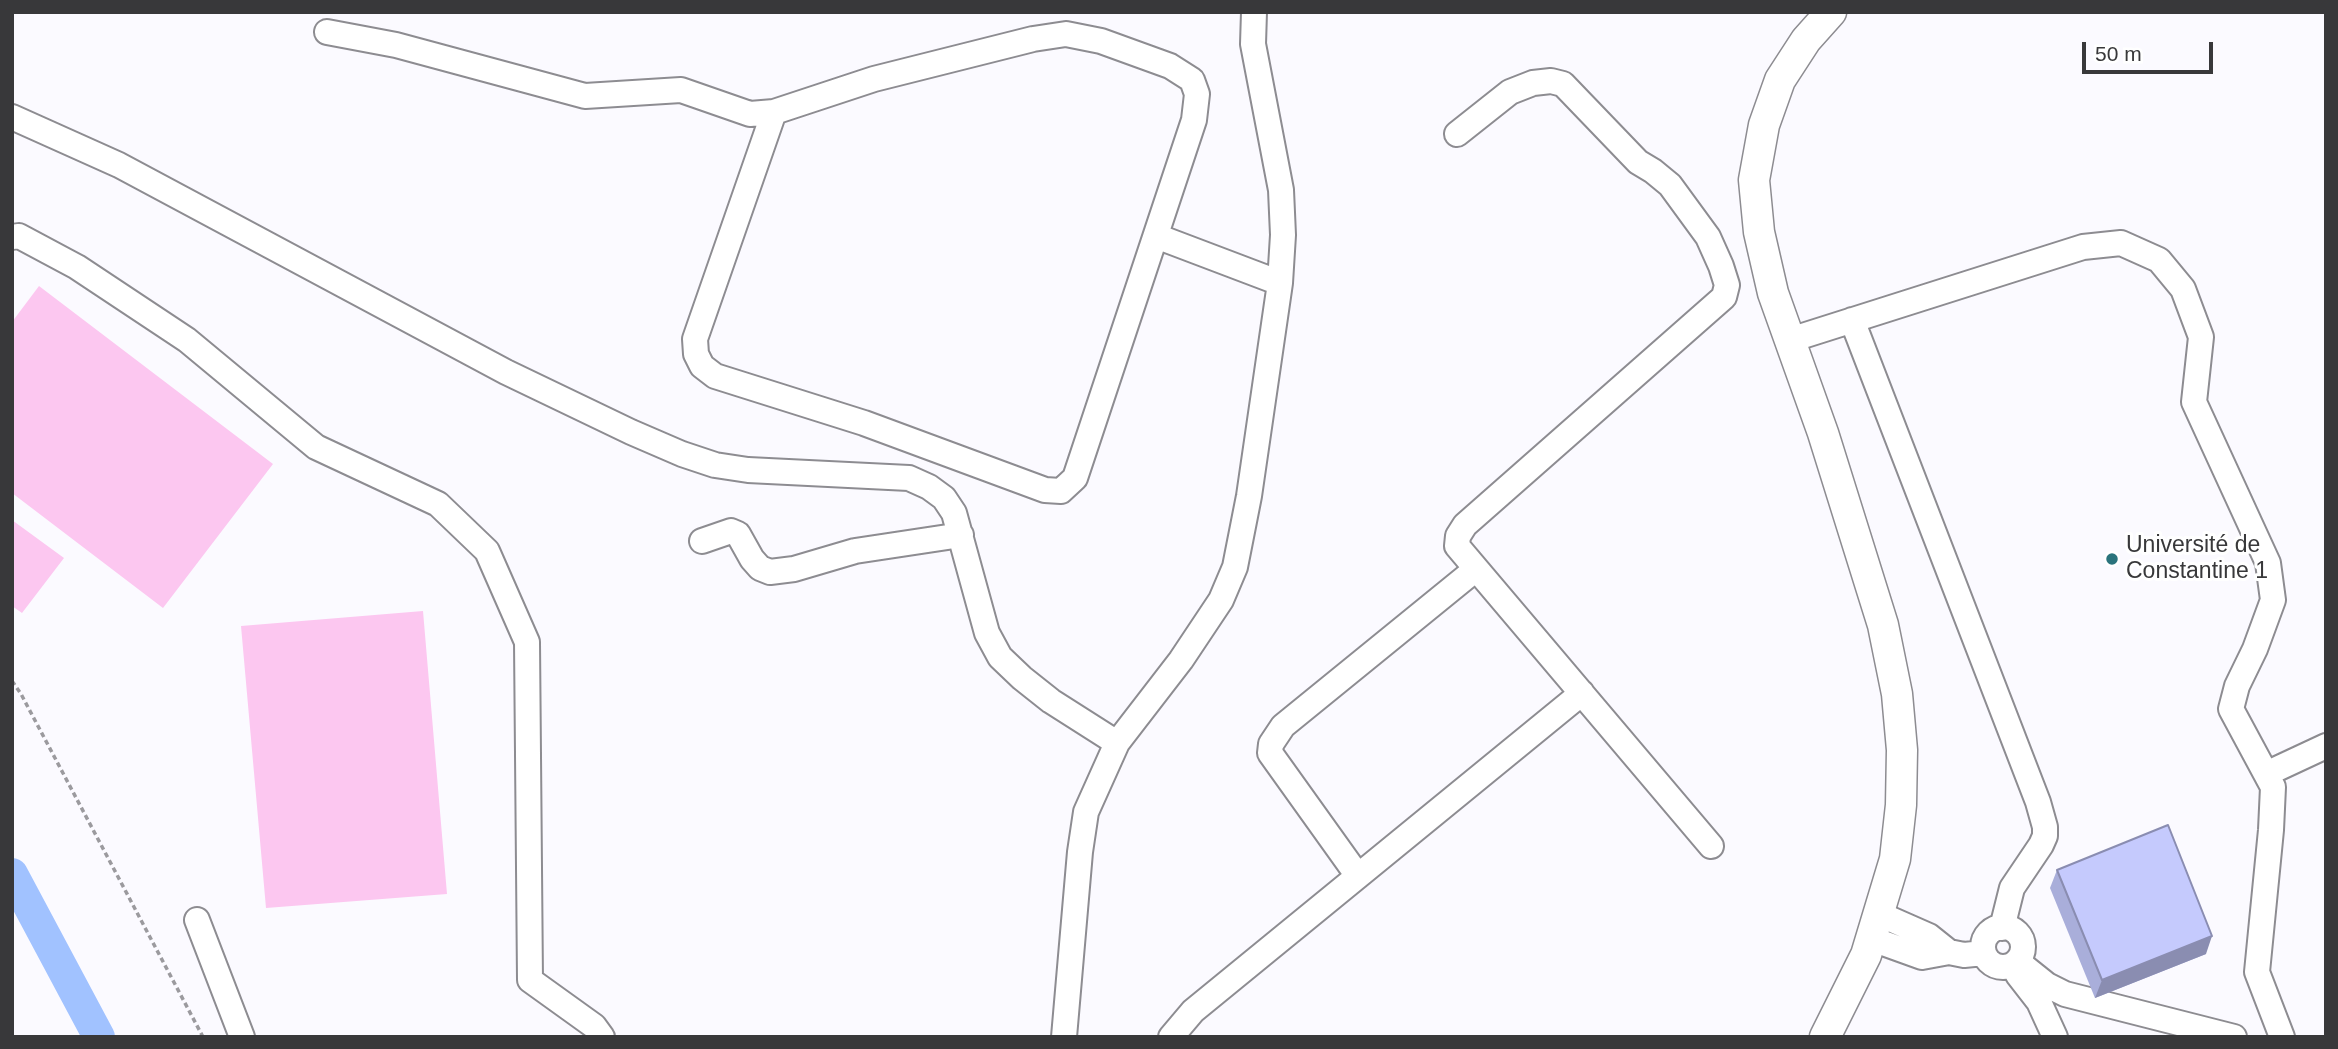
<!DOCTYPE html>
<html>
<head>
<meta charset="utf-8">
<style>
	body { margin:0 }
	#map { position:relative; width:2338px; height:1049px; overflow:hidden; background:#fbfaff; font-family:Arial,sans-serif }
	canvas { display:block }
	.frame { position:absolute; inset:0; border:14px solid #38383a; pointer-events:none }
	.scale { position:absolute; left:2082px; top:42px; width:131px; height:32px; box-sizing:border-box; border:4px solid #38383a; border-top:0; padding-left:9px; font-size:21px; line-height:24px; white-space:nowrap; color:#38383a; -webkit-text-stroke:5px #fff; paint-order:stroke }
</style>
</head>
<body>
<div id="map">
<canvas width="2338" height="1049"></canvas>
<div class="frame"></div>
<div class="scale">50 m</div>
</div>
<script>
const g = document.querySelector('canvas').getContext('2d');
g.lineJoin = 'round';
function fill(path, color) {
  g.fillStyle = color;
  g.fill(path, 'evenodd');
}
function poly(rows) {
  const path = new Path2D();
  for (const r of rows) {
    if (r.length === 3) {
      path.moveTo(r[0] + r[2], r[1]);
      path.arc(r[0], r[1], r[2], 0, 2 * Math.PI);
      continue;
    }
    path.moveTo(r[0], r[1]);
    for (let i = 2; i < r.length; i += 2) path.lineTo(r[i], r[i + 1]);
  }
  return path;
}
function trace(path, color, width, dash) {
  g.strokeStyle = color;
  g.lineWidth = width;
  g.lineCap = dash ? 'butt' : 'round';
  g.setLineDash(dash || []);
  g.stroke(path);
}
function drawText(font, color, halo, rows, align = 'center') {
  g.font = font + ' Arial,sans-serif';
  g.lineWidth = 6;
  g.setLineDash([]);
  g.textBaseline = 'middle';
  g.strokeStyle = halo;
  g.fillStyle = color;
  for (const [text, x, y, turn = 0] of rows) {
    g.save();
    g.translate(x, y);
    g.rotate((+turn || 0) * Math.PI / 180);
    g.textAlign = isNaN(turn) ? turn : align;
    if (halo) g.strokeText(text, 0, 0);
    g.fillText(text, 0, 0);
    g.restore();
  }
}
const green = poly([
	[39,286,273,464,163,608,12,493,12,322],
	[12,520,64,558,22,613,12,606],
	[423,611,447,894,266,908,241,626]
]);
const river = poly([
	[12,874,99,1037]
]);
const path = poly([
	[12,681,21,694,203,1037],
	[12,1036,12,1037]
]);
const minor = poly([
	[327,32,396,45,585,96,681,90,750,114,774,112,874,79,1033,39,1066,34,1101,41,1170,66,1192,80,1197,94,1194,120,1075,478,1061,491,1045,490,864,423,715,376,702,366,696,354,695,339,774,112],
	[12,117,119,165,506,372,631,432,682,454,715,465,748,470,909,478,929,487,944,498,954,513,987,633,1000,657,1022,678,1051,701,1117,743],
	[1457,134,1510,92,1533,83,1551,81,1563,84,1638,162,1653,171,1670,185,1708,237,1721,266,1727,285,1724,297,1465,525,1458,536,1457,546,1711,846],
	[1156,236,1280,283],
	[12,237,19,236,77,267,187,340,316,447,438,504,487,551,527,642,530,980,594,1026,602,1037],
	[1852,320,2038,802,2045,827,2045,836,2041,845,2012,888,2002,928],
	[1790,340,2083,247,2121,243,2159,260,2183,289,2201,337,2194,402,2268,563,2273,600,2255,649,2237,686,2231,709,2273,787,2271,830,2257,972,2282,1037],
	[702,541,731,531,738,534,752,559,760,568,770,572,794,569,855,551,961,535],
	[2266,774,2326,746],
	[1358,876,1270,753,1271,744,1283,726,1476,569],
	[1879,914,1929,936,1949,952],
	[197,920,242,1037],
	[2003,947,20],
	[1872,939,1922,957,1949,952,1964,955,1984,953],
	[2017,961,2047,985,2065,994,2234,1037],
	[2018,975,2039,1002,2055,1037],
	[1064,1037,1080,852,1086,812,1117,743,1181,660,1221,600,1235,567,1249,496,1280,283,1283,235,1281,190,1253,44,1254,12],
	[1171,1037,1193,1011,1582,693]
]);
const major = poly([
	[1825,1037,1866,955,1895,859,1901,805,1902,750,1897,694,1883,625,1823,433,1773,293,1759,232,1754,180,1764,125,1780,80,1806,40,1831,12]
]);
const wall = poly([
	[2057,870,2206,954,2095,998,2050,888]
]);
const shadedWall = poly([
	[2212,936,2206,954,2095,998,2102,980]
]);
const building = poly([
	[2168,825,2212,936,2102,980,2057,870,2168,825]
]);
const markers = [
	[2112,559,7,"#2a737c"]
];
const poiNames = [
	["Université de",2126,546],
	["Constantine 1",2126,572]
];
fill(green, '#fcc7f0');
trace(river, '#a1c2ff', 32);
trace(minor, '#8d8c91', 28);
trace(major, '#8d8c91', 33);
trace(path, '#9b9a9e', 3.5, [5, 3.5]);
trace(minor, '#fff', 24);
trace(major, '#fff', 30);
fill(wall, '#a9aeda');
fill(shadedWall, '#8a8db1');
fill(building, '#c5cafd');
trace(building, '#8a8db1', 2);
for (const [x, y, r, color] of markers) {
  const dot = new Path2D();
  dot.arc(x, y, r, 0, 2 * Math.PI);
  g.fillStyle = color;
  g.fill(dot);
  trace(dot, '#fff', 2.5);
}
drawText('23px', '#38383a', '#fff', poiNames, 'left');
</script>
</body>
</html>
